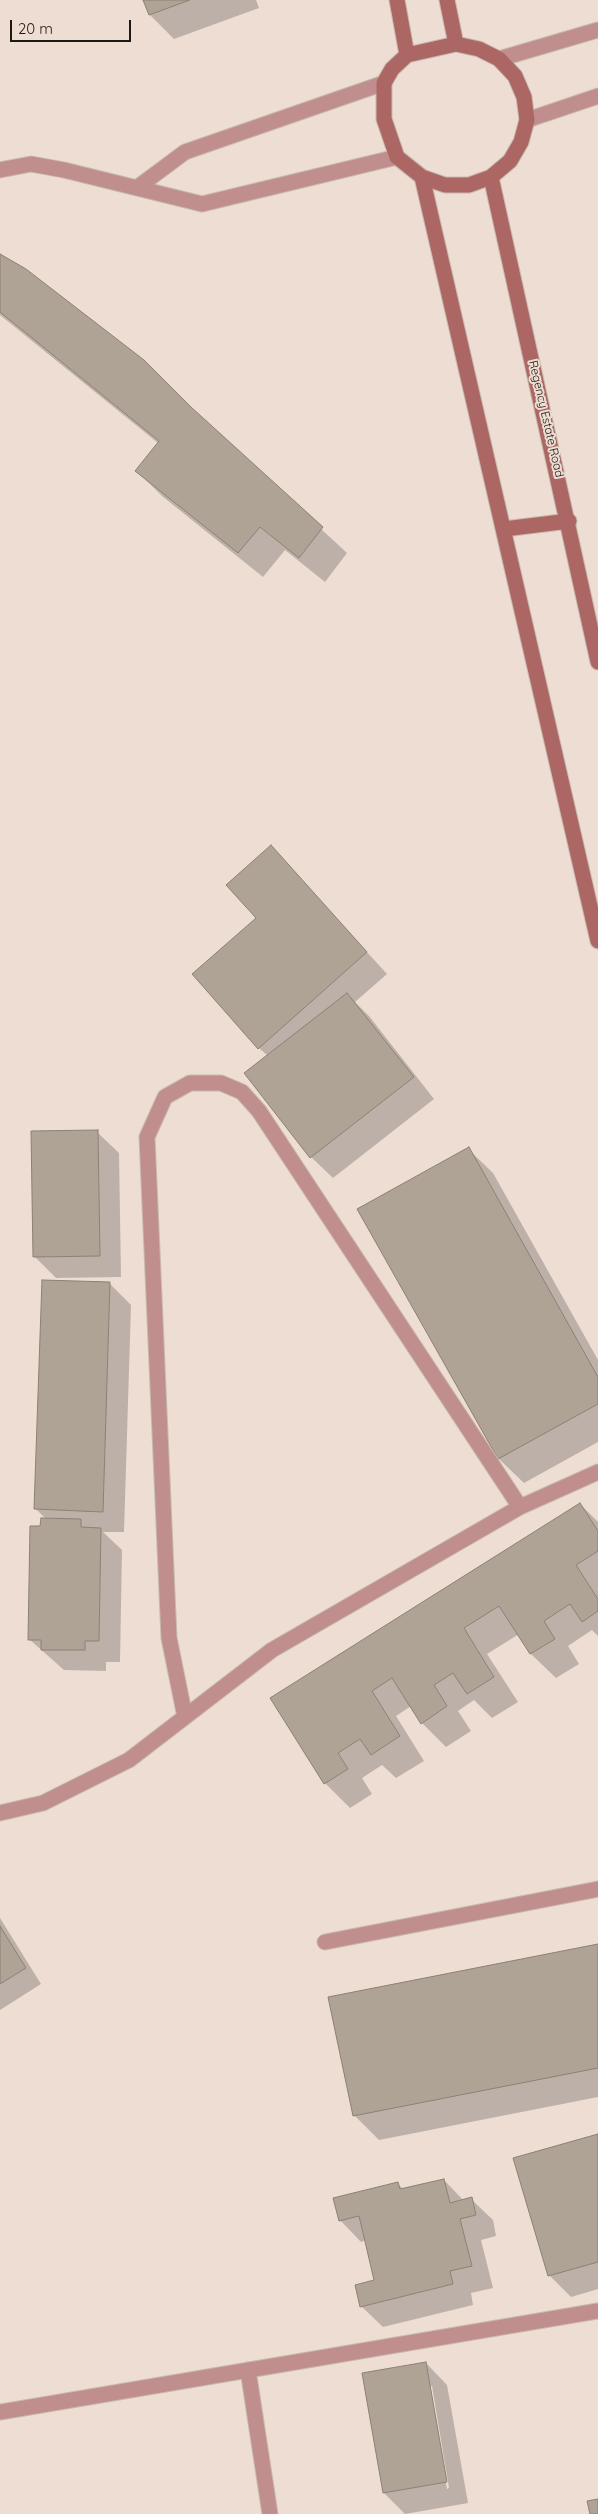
<!DOCTYPE html>
<html>
<head>
<meta charset="utf-8">
<style>
	body { margin:0 }
	#map { position:relative; width:598px; height:2514px; overflow:hidden; background:#edddd2; font-family:Quicksand,sans-serif }
	canvas { display:block }
	.scale { position:absolute; left:10px; top:20px; width:121px; height:22px; box-sizing:border-box; border:2px solid #1e1814; border-top:0; padding-left:6px; font-size:15px; line-height:18px; white-space:nowrap; color:#1e1814; -webkit-text-stroke:4px #edddd2; paint-order:stroke }
</style>
</head>
<body>
<div id="map">
<canvas width="598" height="2514"></canvas>
<div class="scale">20 m</div>
</div>
<script>
const g = document.querySelector('canvas').getContext('2d');
g.lineJoin = 'round';
function fill(path, color) {
  g.fillStyle = color;
  g.fill(path, 'evenodd');
}
function poly(rows) {
  const path = new Path2D();
  for (const r of rows) {
    path.moveTo(r[0], r[1]);
    for (let i = 2; i < r.length; i += 2) path.lineTo(r[i], r[i + 1]);
  }
  return path;
}
function trace(path, color, width, dash) {
  g.strokeStyle = color;
  g.lineWidth = width;
  g.lineCap = dash ? 'butt' : 'round';
  g.setLineDash(dash || []);
  g.stroke(path);
}
function drawText(font, color, halo, rows, align = 'center') {
  g.font = font + ' Quicksand,sans-serif';
  g.lineWidth = 4;
  g.setLineDash([]);
  g.textBaseline = 'middle';
  g.strokeStyle = halo;
  g.fillStyle = color;
  for (const [text, x, y, turn = 0] of rows) {
    g.save();
    g.translate(x, y);
    g.rotate((+turn || 0) * Math.PI / 180);
    g.textAlign = isNaN(turn) ? turn : align;
    if (halo) g.strokeText(text, 0, 0);
    g.fillText(text, 0, 0);
    g.restore();
  }
}
const shadow = poly([
	[144,0,256,0,259,8,174,39,150,15],
	[0,255,190,408,347,553,325,582,285,550,263,577,162,496,137,471,158,443,0,315],
	[271,847,387,974,355,1002,369,1016,434,1099,333,1178,311,1157,268,1056,259,1048,257,918],
	[97,1132,119,1153,121,1277,56,1278,35,1257],
	[468,1149,493,1173,598,1360,598,1442,524,1483,499,1459,359,1209],
	[110,1284,131,1305,124,1532,103,1532,122,1550,120,1662,106,1662,106,1671,64,1670,29,1639,41,1527,46,1519,35,1508],
	[580,1504,598,1522,598,1636,592,1630,568,1646,579,1664,556,1678,531,1654,519,1634,487,1654,518,1702,492,1718,474,1700,458,1711,471,1731,446,1747,422,1723,411,1706,396,1716,424,1761,396,1778,382,1765,362,1778,372,1794,350,1808,325,1783,271,1698],
	[0,1918,41,1984,0,2010],
	[598,1945,598,2097,379,2140,354,2115],
	[598,2135,598,2289,571,2297,549,2275],
	[444,2180,464,2201,471,2199,493,2220,496,2236,481,2240,493,2288,471,2293,473,2305,383,2327,361,2306,376,2281,366,2240,361,2242,340,2220,397,2183,404,2190],
	[426,2363,447,2385,468,2503,405,2514,384,2493],
	[429,2386,432,2386,449,2488,447,2489]
]);
const building = poly([
	[143,0,190,0,149,15,143,0],
	[0,254,26,269,144,360,191,407,323,527,299,558,260,527,238,553,135,471,159,441,0,312,0,254],
	[271,845,367,952,258,1049,192,974,256,918,226,885,271,845],
	[347,993,414,1077,310,1158,244,1073,347,993],
	[98,1130,100,1256,33,1257,31,1131,98,1130],
	[469,1147,598,1377,598,1404,498,1459,357,1209,469,1147],
	[42,1280,110,1282,103,1512,34,1509,42,1280],
	[580,1503,598,1531,598,1551,576,1565,598,1599,598,1611,582,1622,570,1604,544,1621,555,1639,530,1654,499,1606,464,1628,494,1677,467,1694,453,1673,434,1685,447,1706,421,1724,392,1678,372,1691,400,1736,371,1755,360,1739,338,1753,348,1769,324,1784,270,1698,580,1503],
	[41,1518,81,1519,81,1527,101,1528,99,1641,85,1641,85,1650,41,1650,41,1640,28,1640,30,1526,40,1526,41,1518],
	[0,1926,26,1968,0,1984,0,1926],
	[598,1944,598,2068,353,2116,328,1997,598,1944],
	[598,2134,598,2262,548,2276,513,2158,598,2134],
	[444,2179,450,2203,472,2197,476,2215,460,2219,472,2266,450,2271,453,2284,360,2307,355,2285,374,2280,359,2216,339,2221,333,2198,398,2182,400,2189,444,2179],
	[426,2362,447,2482,383,2493,362,2373,426,2362],
	[598,2499,598,2514,590,2514,587,2501,598,2499]
]);
const lane = poly([
	[325,1942,598,1889]
]);
const street = poly([
	[499,59,598,30],
	[527,120,598,96],
	[0,170,31,164,64,170,202,204,397,157],
	[138,187,185,152,384,83],
	[185,1717,169,1638,147,1137,165,1097,190,1083,221,1083,242,1092,259,1111,520,1507],
	[0,1813,43,1803,129,1760,272,1650,520,1507,598,1472],
	[248,2370,270,2514],
	[0,2412,598,2311]
]);
const secondary = poly([
	[397,0,407,55],
	[447,0,456,44],
	[456,44,479,49,499,59,515,76,524,97,527,120,521,142,510,161,491,177,469,185,445,185,422,177,397,157,384,119,384,83,392,69,407,55,456,44],
	[422,177,598,941],
	[491,177,598,662],
	[504,529,569,521]
]);
const streetNames = [
	["Regency Estate Road",546,419,77]
];
fill(shadow, '#0003');
fill(building, '#afa396');
trace(building, '#8c8074', 1);
trace(lane, '#c8bab0', 17);
trace(street, '#c8bab0', 17);
trace(secondary, '#c8bab0', 17);
trace(lane, '#c08f8d', 15);
trace(street, '#c08f8d', 15);
trace(secondary, '#ac6764', 15);
drawText('12px', '#1e1814', '#edddd2', streetNames);
</script>
</body>
</html>
